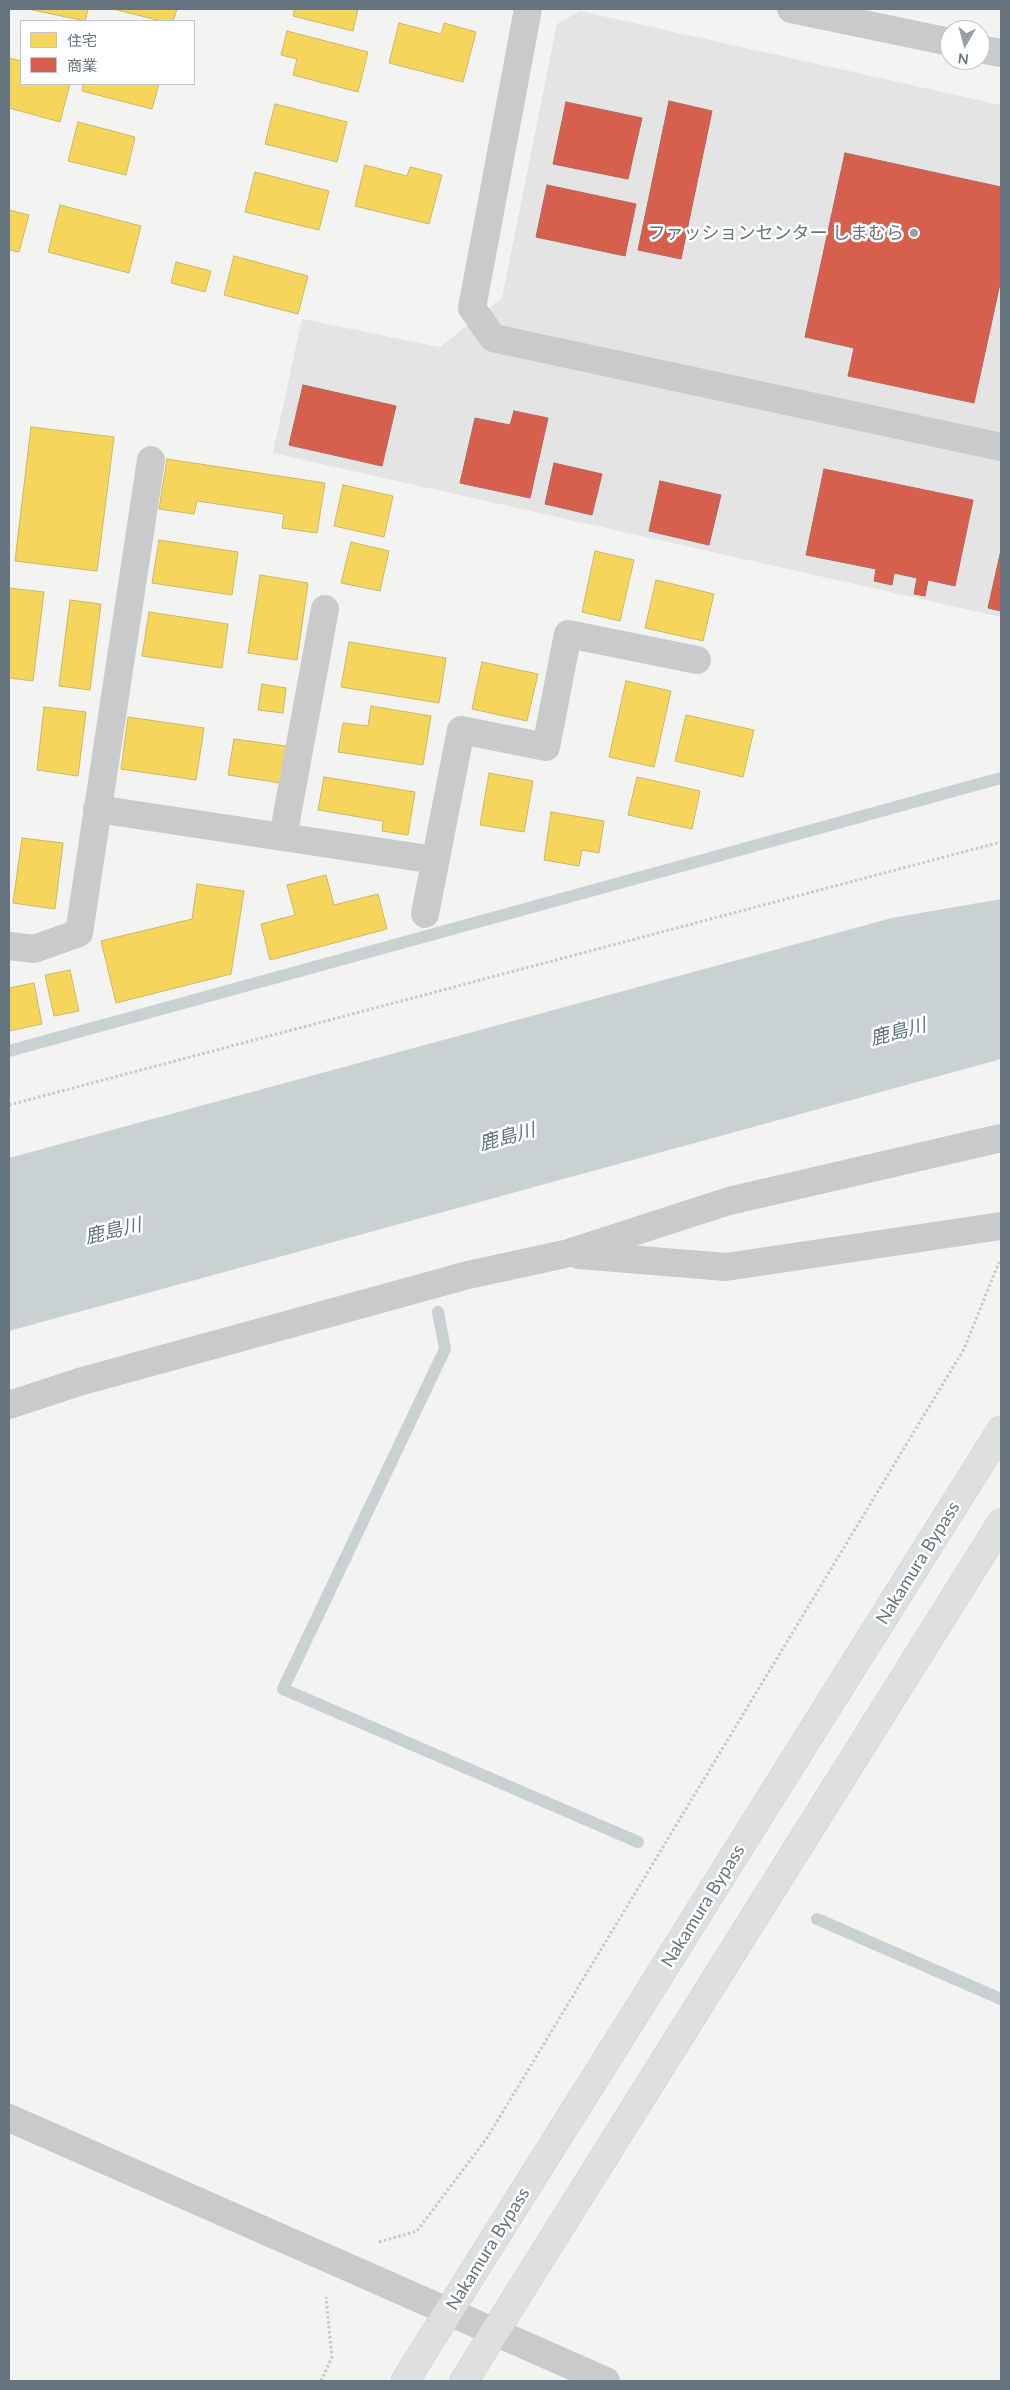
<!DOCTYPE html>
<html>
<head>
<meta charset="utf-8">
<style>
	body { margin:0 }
	#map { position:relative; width:1010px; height:2390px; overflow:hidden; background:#f3f3f1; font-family:Lato,"Noto Sans JP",sans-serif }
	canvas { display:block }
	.frame { position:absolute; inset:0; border:10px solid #65747f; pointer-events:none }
	.legend { position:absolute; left:20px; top:20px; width:175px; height:65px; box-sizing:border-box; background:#fff; border:1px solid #c1c7cc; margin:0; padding:6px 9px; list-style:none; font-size:15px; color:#65747f }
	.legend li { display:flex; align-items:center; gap:10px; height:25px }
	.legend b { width:25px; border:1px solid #c1c7cc }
	.north { position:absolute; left:940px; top:20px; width:50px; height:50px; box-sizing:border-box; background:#fff; border:1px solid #c1c7cc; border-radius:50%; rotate:187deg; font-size:14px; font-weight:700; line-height:20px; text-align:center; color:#65747f }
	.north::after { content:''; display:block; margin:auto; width:18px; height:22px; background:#97a0a7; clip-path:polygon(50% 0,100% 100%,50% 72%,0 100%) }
</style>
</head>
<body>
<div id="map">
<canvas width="1010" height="2390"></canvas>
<div class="frame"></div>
<ul class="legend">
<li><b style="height:14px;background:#f6d55c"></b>住宅</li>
<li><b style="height:14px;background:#d6604d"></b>商業</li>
</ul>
<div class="north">N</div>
</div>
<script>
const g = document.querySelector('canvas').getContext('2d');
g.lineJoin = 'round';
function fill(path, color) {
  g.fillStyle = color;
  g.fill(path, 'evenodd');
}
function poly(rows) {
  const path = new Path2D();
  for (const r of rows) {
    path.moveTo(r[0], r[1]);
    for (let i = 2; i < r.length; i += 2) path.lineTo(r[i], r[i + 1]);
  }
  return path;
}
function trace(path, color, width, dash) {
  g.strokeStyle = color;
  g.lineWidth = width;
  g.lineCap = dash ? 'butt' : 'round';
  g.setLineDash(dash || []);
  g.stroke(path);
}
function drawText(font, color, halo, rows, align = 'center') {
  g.font = font + ' Lato,"Noto Sans JP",sans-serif';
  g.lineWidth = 5;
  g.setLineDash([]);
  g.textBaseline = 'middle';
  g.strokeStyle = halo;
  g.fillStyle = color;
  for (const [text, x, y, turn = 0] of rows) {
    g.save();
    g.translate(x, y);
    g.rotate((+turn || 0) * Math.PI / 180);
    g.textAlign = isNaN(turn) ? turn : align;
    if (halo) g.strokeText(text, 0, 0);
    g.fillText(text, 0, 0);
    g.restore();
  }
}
const built = poly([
	[580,11,1001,105,1001,617,273,453,302,319,440,347,502,298,557,24]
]);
const water = poly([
	[1001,899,1001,1059,9,1331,9,1158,892,918]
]);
const homes = poly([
	[28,9,88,9,85,21,28,9],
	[113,9,177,9,173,21,161,21,113,9],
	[295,9,358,9,353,31,293,16,295,9],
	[399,23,441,34,444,23,476,32,463,82,389,63,399,23],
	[287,31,368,52,358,92,293,75,297,59,281,55,287,31],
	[9,58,21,61,21,84,70,84,60,122,9,108,9,58],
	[83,84,159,84,152,109,82,91,83,84],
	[275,104,347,122,337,162,265,144,275,104],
	[78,122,135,137,126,175,68,161,78,122],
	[365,165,407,176,410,167,442,175,429,224,355,206,365,165],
	[255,172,329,191,319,230,245,212,255,172],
	[60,205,141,226,129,273,48,252,60,205],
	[9,210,29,215,19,252,9,250,9,210],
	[234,256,308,276,298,314,224,295,234,256],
	[176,262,211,271,205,292,171,283,176,262],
	[31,427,114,437,97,571,15,561,31,427],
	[167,459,325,483,317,533,282,528,284,514,197,501,194,514,159,509,167,459],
	[343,485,393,496,384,537,334,526,343,485],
	[159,540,238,552,232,595,152,583,159,540],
	[351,542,389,551,380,591,341,583,351,542],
	[595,551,634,560,620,621,582,612,595,551],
	[260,575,308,583,297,660,248,653,260,575],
	[656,580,714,594,703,641,645,628,656,580],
	[9,588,44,592,33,681,9,678,9,588],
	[70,600,101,604,90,690,59,686,70,600],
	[149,612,228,624,222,668,142,656,149,612],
	[349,642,446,658,439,703,341,687,349,642],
	[482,662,538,674,527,721,472,709,482,662],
	[626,681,671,691,654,767,609,757,626,681],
	[262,684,286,688,283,713,258,710,262,684],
	[371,706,431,716,423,765,338,752,343,723,368,726,371,706],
	[44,707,86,712,78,776,37,770,44,707],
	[686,715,754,730,743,777,675,761,686,715],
	[128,717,204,728,196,780,121,769,128,717],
	[234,739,286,746,281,783,228,775,234,739],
	[489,773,533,781,524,832,480,825,489,773],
	[324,777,415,792,408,835,382,831,383,821,318,810,324,777],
	[637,777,700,791,692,829,628,815,637,777],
	[551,812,604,821,599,853,582,850,579,866,544,860,551,812],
	[22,838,63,843,55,909,13,903,22,838],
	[326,875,334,905,378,894,387,929,270,960,261,924,295,915,287,885,326,875],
	[197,884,244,891,231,974,116,1003,101,941,192,919,197,884],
	[70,970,79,1011,54,1016,45,975,70,970],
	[34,983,42,1024,9,1031,9,988,34,983]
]);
const shops = poly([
	[669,101,712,111,681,259,638,250,669,101],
	[566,102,642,118,628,179,553,164,566,102],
	[845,153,1001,187,1001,279,974,403,848,376,854,348,805,337,845,153],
	[547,185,636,204,625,256,536,237,547,185],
	[303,385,396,406,382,466,289,445,303,385],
	[514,411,548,418,530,498,460,483,475,418,510,425,514,411],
	[554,463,602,474,592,515,545,504,554,463],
	[824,469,973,500,955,586,928,580,925,596,914,594,917,578,894,573,892,585,874,581,876,569,806,555,824,469],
	[660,481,721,495,709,545,649,531,660,481],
	[1001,550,1001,611,988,608,1001,550]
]);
const stream = poly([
	[9,1051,1001,778],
	[438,1312,445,1349,283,1689,638,1842],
	[817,1919,1001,1999]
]);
const path = poly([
	[9,1105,1001,842],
	[379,2242,417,2231,487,2138,964,1349,999,1262],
	[321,2381,332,2357,326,2297]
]);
const minor = poly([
	[528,9,472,308,493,338,1001,447],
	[97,809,435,860],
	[283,837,325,609],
	[425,914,461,730,546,747,568,634,697,660],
	[9,946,34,949,79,933,151,460],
	[579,1255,726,1267,1001,1226],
	[9,1405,79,1382,468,1275,565,1254,729,1201,1001,1138],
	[9,2118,606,2381]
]);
const tertiary = poly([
	[791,9,950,42],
	[980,49,1001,53]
]);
const trunk = poly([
	[405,2381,1001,1430],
	[464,2381,1001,1523]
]);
const markers = [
	[914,233,5,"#97a0a7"]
];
const poiNames = [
	["ファッションセンター しまむら",904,233]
];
const streetNames = [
	["Nakamura Bypass",918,1563,-58],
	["Nakamura Bypass",703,1906,-58],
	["Nakamura Bypass",488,2249,-58]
];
const waterNames = [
	["鹿島川",898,1032,-15],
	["鹿島川",507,1137,-15],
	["鹿島川",113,1231,-13]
];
fill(built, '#e3e4e3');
fill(water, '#c9d1d3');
fill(homes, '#f6d55c');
trace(homes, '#cab866', 1);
fill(shops, '#d6604d');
trace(shops, '#b4665c', 1);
trace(stream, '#c9d1d3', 12);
trace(trunk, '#cfd0cf', 29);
trace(path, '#c7c8c7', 3, [2.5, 2.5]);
trace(minor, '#c8cacb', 28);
trace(tertiary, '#c8cacb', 28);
trace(trunk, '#dedfdf', 28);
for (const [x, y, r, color] of markers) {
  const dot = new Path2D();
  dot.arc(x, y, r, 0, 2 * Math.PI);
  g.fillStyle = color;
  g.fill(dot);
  trace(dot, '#fff', 2);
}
drawText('18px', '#65747f', '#fff', poiNames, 'right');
drawText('18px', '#65747f', '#fff', streetNames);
drawText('italic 19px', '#60767d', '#fff', waterNames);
</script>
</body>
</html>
